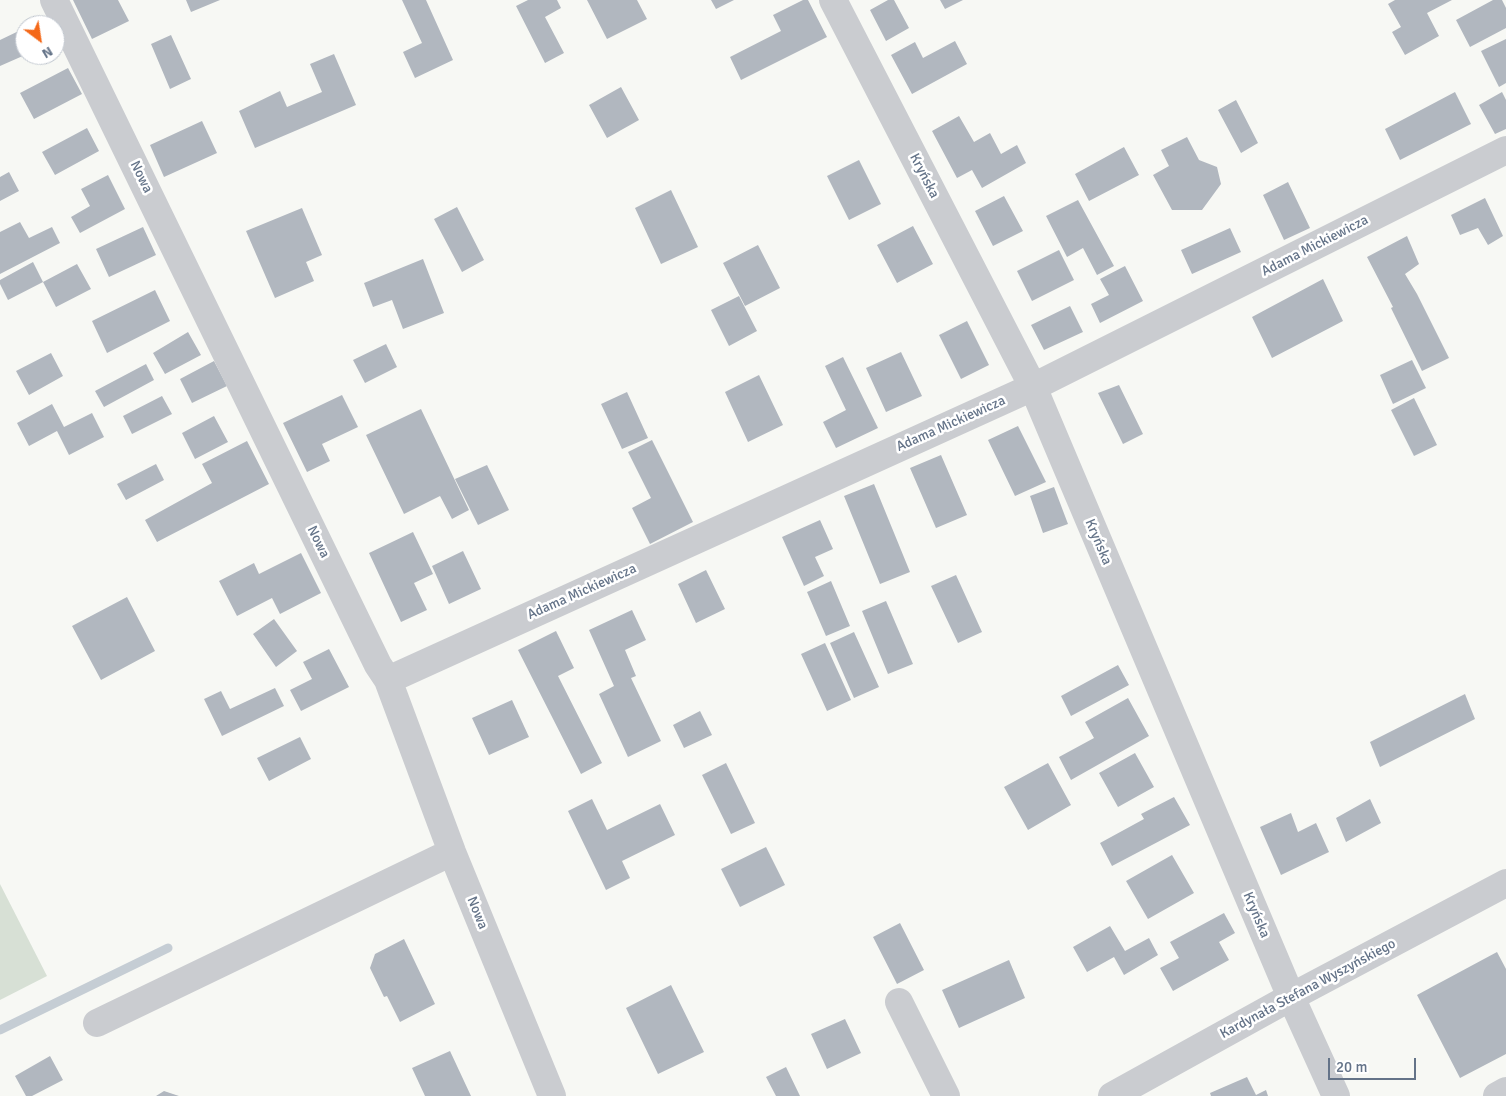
<!DOCTYPE html>
<html>
<head>
<meta charset="utf-8">
<style>
	body { margin:0 }
	#map { position:relative; width:1506px; height:1096px; overflow:hidden; background:#f7f8f4; font-family:Signika,sans-serif }
	canvas { display:block }
	.north { position:absolute; left:15px; top:15px; width:50px; height:50px; box-sizing:border-box; background:#fff; border:1px solid #c1c7cf; border-radius:50%; rotate:149deg; font-size:14px; font-weight:700; line-height:20px; text-align:center; color:#647388 }
	.north::after { content:''; display:block; margin:auto; width:18px; height:22px; background:#f46818; clip-path:polygon(50% 0,100% 100%,50% 72%,0 100%) }
	.scale { position:absolute; left:1328px; top:1058px; width:88px; height:22px; box-sizing:border-box; border:2px solid #647388; border-top:0; padding-left:6px; font-size:15px; line-height:18px; white-space:nowrap; color:#647388; -webkit-text-stroke:4px #fff; paint-order:stroke }
</style>
</head>
<body>
<div id="map">
<canvas width="1506" height="1096"></canvas>
<div class="north">N</div>
<div class="scale">20 m</div>
</div>
<script>
const g = document.querySelector('canvas').getContext('2d');
g.lineJoin = 'round';
function fill(path, color) {
  g.fillStyle = color;
  g.fill(path, 'evenodd');
}
function poly(rows) {
  const path = new Path2D();
  for (const r of rows) {
    path.moveTo(r[0], r[1]);
    for (let i = 2; i < r.length; i += 2) path.lineTo(r[i], r[i + 1]);
  }
  return path;
}
function trace(path, color, width, dash) {
  g.strokeStyle = color;
  g.lineWidth = width;
  g.lineCap = dash ? 'butt' : 'round';
  g.setLineDash(dash || []);
  g.stroke(path);
}
function drawText(font, color, halo, rows, align = 'center') {
  g.font = font + ' Signika,sans-serif';
  g.lineWidth = 5;
  g.setLineDash([]);
  g.textBaseline = 'middle';
  g.strokeStyle = halo;
  g.fillStyle = color;
  for (const [text, x, y, turn = 0] of rows) {
    g.save();
    g.translate(x, y);
    g.rotate((+turn || 0) * Math.PI / 180);
    g.textAlign = isNaN(turn) ? turn : align;
    if (halo) g.strokeText(text, 0, 0);
    g.fillText(text, 0, 0);
    g.restore();
  }
}
const green = poly([
	[0,884,47,976,0,1000]
]);
const stream = poly([
	[0,1030,168,948]
]);
const building = poly([
	[73,0,118,0,129,21,92,39],
	[186,0,220,0,191,12],
	[402,0,426,0,453,60,415,78,403,52,422,43],
	[528,0,557,0,561,8,545,17,564,53,545,63,516,6],
	[587,0,637,0,647,19,607,39],
	[711,0,734,0,716,9],
	[803,0,808,0,827,37,741,80,730,57,781,31,773,15],
	[888,0,894,0,909,28,886,41,870,10],
	[940,0,963,0,945,9],
	[1395,0,1452,0,1427,13,1439,36,1405,55,1392,32,1401,27,1388,4],
	[1493,0,1502,0,1506,8,1506,28,1470,47,1456,20],
	[25,28,25,55,0,66,0,40],
	[171,35,191,79,170,89,151,44],
	[1506,39,1506,83,1499,87,1481,51],
	[955,41,967,64,912,94,891,55,915,42,923,58],
	[334,54,356,105,255,148,239,111,280,91,287,107,322,92,310,64],
	[68,68,82,94,34,119,20,93],
	[621,87,639,120,607,138,589,105],
	[1455,92,1471,124,1400,160,1385,129],
	[1502,92,1506,100,1506,129,1495,134,1479,105],
	[1236,100,1258,143,1241,153,1218,110],
	[959,116,974,142,990,133,1001,154,1017,145,1026,163,982,188,972,170,957,178,932,131],
	[202,121,217,153,164,177,150,145],
	[87,128,99,151,55,175,42,152],
	[1187,137,1199,160,1217,167,1221,184,1202,210,1172,210,1153,175,1169,166,1161,150],
	[1124,147,1139,175,1089,201,1075,174],
	[859,160,881,204,849,220,827,176],
	[9,172,19,191,0,201,0,177],
	[108,175,125,209,80,233,71,217,90,206,81,189],
	[1288,182,1310,228,1284,240,1263,195],
	[671,190,698,247,661,264,635,208],
	[1004,196,1023,231,993,246,975,211],
	[1485,198,1503,236,1488,245,1478,228,1460,235,1451,215],
	[1078,200,1114,266,1097,275,1083,248,1067,257,1046,216],
	[457,207,484,260,462,272,434,219],
	[302,208,322,255,306,262,314,281,275,298,246,231],
	[20,222,29,238,52,227,60,243,0,274,0,232],
	[913,226,933,264,897,283,877,245],
	[143,227,156,255,109,277,96,249],
	[1230,228,1241,252,1192,274,1181,250],
	[1407,236,1419,264,1405,274,1417,294,1408,298,1417,294,1449,358,1422,371,1391,308,1393,307,1367,257],
	[758,245,780,288,745,306,723,263],
	[1059,250,1074,280,1032,301,1017,271],
	[423,259,444,313,403,329,392,300,373,307,364,283],
	[33,262,43,282,8,300,0,284,0,280],
	[77,264,91,289,56,307,43,282],
	[1125,266,1143,301,1100,323,1091,304,1109,295,1100,279],
	[1323,279,1343,321,1272,358,1252,317],
	[155,290,170,321,107,353,92,321],
	[739,296,757,331,729,346,711,310],
	[1070,306,1083,332,1044,350,1031,325],
	[967,321,989,365,961,379,939,335],
	[188,332,201,355,165,374,153,353],
	[386,344,397,367,365,383,353,360],
	[901,352,922,396,886,412,866,368],
	[51,353,63,376,29,395,16,371],
	[843,357,878,428,836,448,823,422,846,410,825,366],
	[1412,360,1426,388,1393,404,1380,375],
	[214,361,227,386,192,403,180,379],
	[146,364,154,380,104,407,95,391],
	[759,375,783,425,748,442,725,392],
	[1119,385,1143,434,1123,444,1098,393],
	[627,392,648,438,622,449,601,404],
	[342,395,358,427,322,444,330,461,307,472,283,423],
	[162,396,172,414,132,434,123,416],
	[1414,398,1437,445,1414,456,1391,410],
	[52,404,64,427,92,413,104,437,69,455,57,431,29,446,17,423],
	[421,409,469,510,452,519,440,496,404,514,366,435],
	[214,416,228,442,195,459,182,433],
	[1018,426,1046,482,1015,496,988,440],
	[652,440,693,522,650,544,632,508,651,498,628,452],
	[247,441,269,484,157,542,145,520,212,483,202,464],
	[941,455,967,515,936,528,910,468],
	[156,464,164,480,126,500,117,484],
	[487,465,509,510,478,525,455,479],
	[874,484,910,572,880,584,844,496],
	[1054,487,1068,524,1043,533,1030,496],
	[820,520,833,549,815,557,824,576,804,586,782,537],
	[413,532,433,574,414,583,427,610,401,622,369,553],
	[463,551,481,589,449,604,432,566],
	[301,553,321,593,280,614,272,598,237,616,219,581,254,563,259,574],
	[706,570,725,609,696,623,678,584],
	[956,575,982,632,958,643,931,586],
	[831,581,850,626,826,636,807,592],
	[127,597,155,651,101,680,72,626],
	[886,601,913,664,888,674,862,611],
	[632,610,646,640,625,650,636,676,631,678,661,741,628,757,599,694,614,686,589,630],
	[274,619,297,651,276,667,253,634],
	[556,631,574,668,558,676,602,763,581,774,518,650],
	[854,632,879,687,854,698,830,643],
	[825,643,851,700,827,711,801,654],
	[329,649,349,687,301,711,290,690,312,679,303,662],
	[1118,665,1129,685,1071,716,1061,696],
	[275,688,284,706,222,736,204,699,221,691,230,709],
	[1465,694,1475,719,1380,767,1370,742],
	[1128,698,1149,736,1071,780,1059,757,1094,738,1085,722],
	[512,700,529,737,489,755,472,718],
	[700,711,712,735,684,748,673,725],
	[300,737,311,759,269,781,257,758],
	[1135,753,1154,787,1118,807,1099,773],
	[726,763,755,823,731,834,702,775],
	[1048,763,1071,805,1028,830,1004,787],
	[1174,797,1190,825,1112,866,1100,843,1144,819,1141,814],
	[592,799,607,830,660,804,675,835,622,861,630,878,606,890,568,811],
	[1370,799,1381,823,1346,842,1336,818],
	[1291,813,1298,832,1316,823,1329,852,1281,875,1260,827],
	[766,847,785,885,740,907,721,869],
	[1172,855,1194,893,1148,919,1126,881],
	[1224,913,1235,933,1219,942,1229,960,1173,991,1160,968,1179,958,1170,942],
	[900,923,924,970,897,984,873,937],
	[1110,926,1125,951,1149,938,1158,955,1124,975,1114,957,1087,972,1073,947],
	[404,939,435,1004,400,1022,387,996,384,997,370,968,375,954],
	[1497,952,1506,969,1506,1054,1460,1078,1417,995],
	[1009,960,1025,998,959,1028,942,990],
	[671,985,704,1052,658,1074,626,1008],
	[845,1019,861,1053,827,1069,811,1034],
	[450,1051,471,1096,425,1096,412,1068],
	[50,1056,63,1080,32,1096,26,1096,15,1076],
	[786,1067,800,1096,776,1096,766,1077],
	[1247,1077,1256,1095,1266,1090,1268,1096,1211,1096,1210,1093],
	[164,1091,179,1096,156,1096]
]);
const minor = poly([
	[54,0,378,665,388,680,452,852,552,1096],
	[833,0,1033,387,1291,997,1336,1096],
	[388,680,1033,387,1506,150],
	[899,1002,946,1096],
	[97,1023,452,852],
	[1112,1096,1291,997,1506,883],
	[1497,1096,1506,1091]
]);
const streetNames = [
	["Kryńska",924,176,63],
	["Nowa",141,177,64],
	["Adama Mickiewicza",1315,246,-27],
	["Adama Mickiewicza",951,424,-24],
	["Nowa",318,542,64],
	["Kryńska",1098,542,67],
	["Adama Mickiewicza",582,592,-24],
	["Nowa",477,913,68],
	["Kryńska",1256,915,67],
	["Kardynała Stefana Wyszyńskiego",1308,989,-28]
];
fill(green, '#d7e0d5');
trace(stream, '#c5cdd4', 9);
fill(building, '#b1b7bf');
trace(minor, '#caccd0', 28);
drawText('14px', '#647388', '#fff', streetNames);
</script>
</body>
</html>
